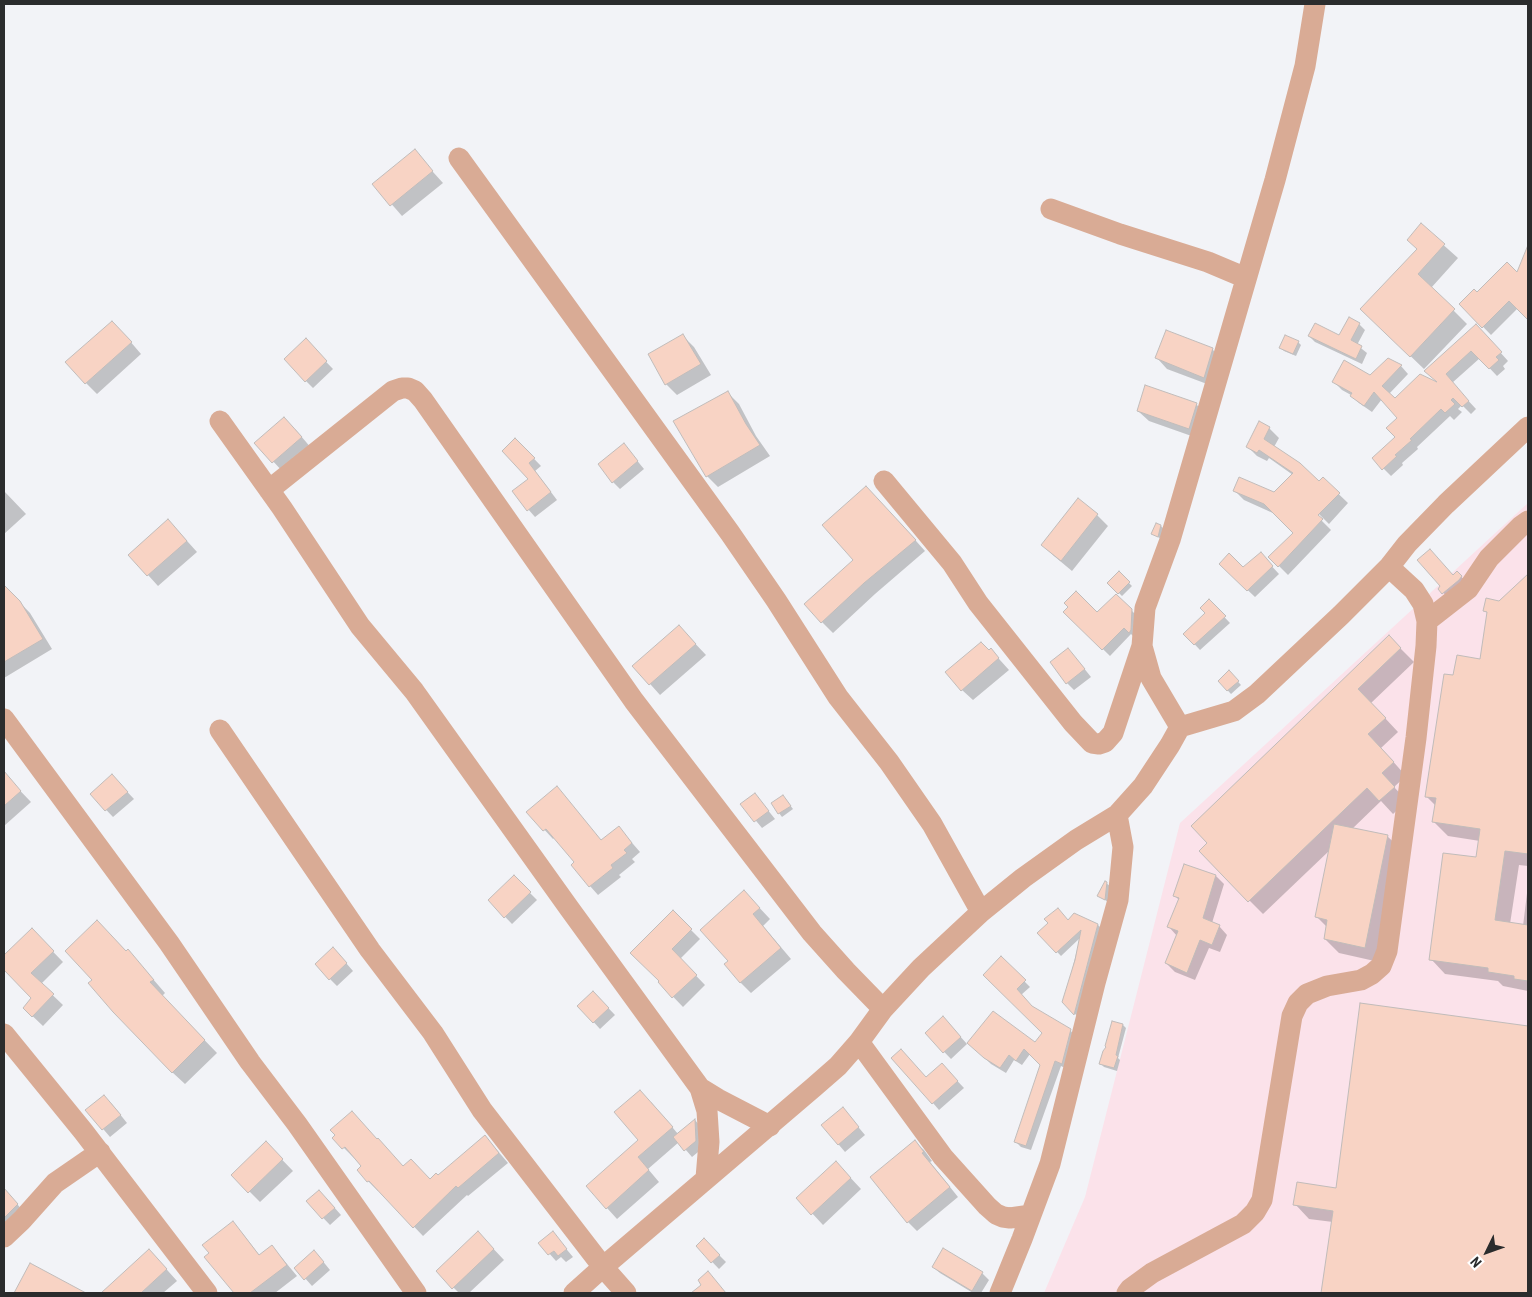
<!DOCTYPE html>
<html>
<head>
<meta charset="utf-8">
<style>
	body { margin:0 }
	#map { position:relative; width:1532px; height:1297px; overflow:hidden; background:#f2f3f7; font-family:"Roboto Condensed",sans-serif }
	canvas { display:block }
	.frame { position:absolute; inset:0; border:5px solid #2b2c2d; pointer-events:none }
	.north { position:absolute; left:1462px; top:1227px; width:50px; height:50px; -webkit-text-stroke:4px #fff; paint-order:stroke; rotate:228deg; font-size:14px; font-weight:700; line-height:20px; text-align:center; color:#2b2c2d }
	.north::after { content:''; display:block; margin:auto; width:18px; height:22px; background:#2b2c2d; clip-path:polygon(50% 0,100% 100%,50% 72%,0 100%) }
</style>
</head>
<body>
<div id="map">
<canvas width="1532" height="1297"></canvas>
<div class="frame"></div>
<div class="north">N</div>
</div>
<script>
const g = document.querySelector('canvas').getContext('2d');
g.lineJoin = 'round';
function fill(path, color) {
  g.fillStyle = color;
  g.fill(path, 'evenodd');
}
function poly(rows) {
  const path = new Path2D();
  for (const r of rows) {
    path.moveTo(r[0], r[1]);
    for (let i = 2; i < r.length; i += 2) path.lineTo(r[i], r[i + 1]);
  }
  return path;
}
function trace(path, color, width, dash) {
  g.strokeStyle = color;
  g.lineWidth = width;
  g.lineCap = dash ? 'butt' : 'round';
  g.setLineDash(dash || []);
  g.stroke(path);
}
const industrial = poly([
	[1528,503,1528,1293,1044,1293,1085,1197,1180,823]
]);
const shadow = poly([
	[414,151,443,183,402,216,374,184],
	[1421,225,1458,258,1431,288,1467,324,1424,369,1375,322,1418,250],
	[1528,248,1528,319,1518,308,1491,335,1461,304,1477,293,1517,274],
	[1359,324,1365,330,1357,345,1367,353,1362,364,1315,342,1309,336,1340,337],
	[123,333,141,354,97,394,86,383],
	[1483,333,1508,361,1503,366,1505,369,1497,376,1480,358,1452,383,1476,409,1471,414,1462,405,1458,409,1462,412,1454,420,1450,416,1417,447,1418,449,1402,463,1403,465,1391,476,1373,458,1397,437,1399,418,1382,399,1372,412,1359,403,1351,395,1342,390,1334,382,1370,377,1388,360,1401,366,1408,374,1389,394,1395,400,1441,386,1426,371],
	[683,336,694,347,711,375,677,395,666,384],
	[305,340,333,369,313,388,306,381],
	[1298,342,1301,345,1296,356,1284,351,1281,348],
	[1212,349,1223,360,1215,387,1167,369,1157,358],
	[728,393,739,404,756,436,770,456,718,487,707,476,675,422],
	[1196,404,1207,415,1200,439,1149,421,1138,411],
	[1260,423,1269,428,1279,438,1274,447,1319,483,1323,479,1348,503,1329,524,1315,510,1313,512,1331,530,1288,575,1270,557,1294,533,1275,514,1244,500,1234,490,1274,494,1293,475,1269,458,1267,461,1257,456,1248,447],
	[295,429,312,449,284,473,256,443],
	[515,439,541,466,535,471,557,500,535,517,513,492,530,479],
	[630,452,644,469,620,489,613,482],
	[4,491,26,514,4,534],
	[1097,515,1108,526,1072,571,1054,556,1043,545],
	[900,523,925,551,875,594,833,633,822,622],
	[1161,526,1164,529,1161,539,1153,534],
	[179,532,197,552,158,586,148,575],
	[1267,561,1279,574,1255,597,1220,564,1243,569],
	[1119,573,1132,586,1122,596,1109,583],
	[1457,573,1467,582,1448,598,1440,589],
	[1528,576,1528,866,1519,865,1510,924,1523,926,1528,885,1528,991,1503,986,1498,981,1445,974,1431,959,1477,859,1480,841,1448,836,1433,821,1436,806,1426,796,1454,677,1481,660,1488,614,1485,610,1499,602],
	[4,586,30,613,52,649,4,678],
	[1116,595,1139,618,1136,639,1131,634,1110,656,1065,612,1097,614],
	[1209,601,1230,623,1200,650,1185,634,1207,613],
	[689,637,706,655,660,695,634,666],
	[1389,637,1414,662,1371,703,1398,732,1381,748,1406,776,1394,787,1407,801,1393,814,1381,801,1352,829,1387,836,1402,850,1379,962,1339,953,1325,939,1327,927,1317,917,1330,850,1263,914,1200,851],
	[991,650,1009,670,973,700,962,690],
	[1075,657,1091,677,1074,690,1067,683],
	[1229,672,1241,685,1231,694,1219,681],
	[5,775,31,802,4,826,4,777],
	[119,783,134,799,113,817,91,794],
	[755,794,775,819,762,828,742,804],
	[786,800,793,809,782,817,772,804],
	[528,812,602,841,627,837,640,852,632,859,635,862,619,875,621,877,598,895,590,886,576,863,555,837,553,839],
	[1216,876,1224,884,1212,923,1219,926,1227,935,1220,952,1209,948,1195,980,1175,972,1166,963,1177,936,1169,927,1179,900,1175,896],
	[514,877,537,900,512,924,489,900],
	[1106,883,1110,886,1108,902,1099,896],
	[755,903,770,919,763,926,791,959,751,993,740,982,730,961],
	[673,912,700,939,680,959,705,985,683,1007,659,982],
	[1068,921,1098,925,1102,929,1078,1017,1064,1002,1080,938,1061,956,1039,933],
	[32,930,63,962,41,984,63,1005,43,1026,24,1008,33,998,4,968,4,957],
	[126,952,140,964,165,993,162,996,217,1053,185,1084,172,1072,93,980],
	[340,956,353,971,337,986,330,979],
	[1001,958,1030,987,1021,995,1033,1008,1070,1030,1075,1036,1067,1069,1061,1066,1031,1150,1021,1147,1015,1141,1042,1064,1030,1054,1022,1065,1014,1060,1006,1073,991,1064,974,1048,1035,1043,1044,1033,985,975],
	[593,992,615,1015,600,1029,579,1006],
	[1362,1004,1528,1027,1528,1293,1322,1293,1333,1222,1309,1219,1295,1204,1337,1190],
	[950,1025,967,1044,951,1059,926,1033],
	[1123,1025,1126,1028,1118,1058,1120,1060,1117,1071,1104,1067,1101,1064],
	[949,1072,964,1088,939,1110,933,1103,927,1078],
	[651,1102,678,1134,695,1120,701,1127,703,1148,692,1157,679,1142,648,1169,659,1182,617,1219,607,1208,640,1140],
	[111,1103,127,1123,110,1137,87,1110],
	[849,1116,865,1135,845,1152,822,1125],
	[485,1136,508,1163,468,1196,467,1195,423,1236,379,1190,378,1191,368,1181,362,1166,334,1138,404,1167,430,1181,438,1177],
	[915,1142,924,1150,932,1161,930,1162,958,1197,917,1231,908,1222],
	[266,1143,293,1171,260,1202,233,1175],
	[847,1174,861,1189,823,1225,798,1198],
	[4,1189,24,1212,4,1224],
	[326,1198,341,1215,330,1225,307,1201],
	[233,1223,243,1234,260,1256,272,1247,282,1258,297,1276,275,1293,236,1293,225,1279],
	[553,1233,573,1257,566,1262,561,1257,556,1261,540,1243],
	[704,1240,726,1262,719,1269,697,1246],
	[488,1243,504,1260,469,1293,459,1293,437,1271],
	[944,1250,982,1273,989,1280,981,1293,973,1293,940,1273,933,1267],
	[321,1259,330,1270,312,1286,296,1268],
	[160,1262,177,1281,163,1293,112,1293,108,1289],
	[30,1265,83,1293,15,1293]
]);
const building = poly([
	[415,149,433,171,390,206,372,184,415,149],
	[1421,223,1445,244,1418,274,1455,309,1410,357,1360,309,1417,249,1407,240,1421,223],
	[1528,245,1528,320,1509,301,1482,328,1459,304,1474,289,1477,292,1507,262,1517,272,1528,245],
	[1349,317,1360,323,1351,340,1362,346,1356,359,1308,336,1315,323,1339,335,1349,317],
	[112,321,132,342,85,384,65,362,112,321],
	[1476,324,1502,352,1496,357,1499,360,1489,369,1471,351,1446,374,1469,401,1462,407,1453,398,1451,400,1455,404,1445,413,1441,409,1410,439,1412,440,1395,455,1397,456,1382,470,1372,458,1395,437,1386,428,1397,418,1374,392,1364,406,1350,396,1352,393,1332,382,1344,360,1370,375,1388,358,1402,365,1382,386,1395,398,1420,374,1437,382,1424,371,1476,324],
	[1166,330,1213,348,1204,378,1155,358,1166,330],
	[683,334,701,364,665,385,648,354,683,334],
	[1285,335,1299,341,1293,354,1279,348,1285,335],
	[306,338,327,361,305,382,284,359,306,338],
	[1145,385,1197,403,1189,429,1137,411,1145,385],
	[728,391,746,424,760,445,706,477,673,421,728,391],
	[284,417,302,437,272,463,254,443,284,417],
	[1259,421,1270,427,1264,439,1300,463,1319,481,1323,477,1340,493,1318,515,1323,519,1278,567,1268,557,1293,533,1264,504,1233,491,1239,477,1274,492,1293,473,1259,450,1257,453,1246,447,1259,421],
	[515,438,535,458,529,463,551,492,527,511,512,491,528,479,502,451,515,438],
	[624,443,638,461,612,483,598,464,624,443],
	[866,486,916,540,864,583,821,623,804,604,853,560,822,525,866,486],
	[1078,498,1098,514,1061,561,1041,545,1078,498],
	[168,519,187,541,147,576,128,555,168,519],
	[1156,523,1161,525,1158,537,1151,534,1156,523],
	[1430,549,1453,575,1457,571,1462,576,1459,580,1442,594,1438,589,1440,586,1417,560,1430,549],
	[1261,552,1273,566,1247,591,1219,564,1229,553,1243,567,1261,552],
	[1119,571,1130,582,1118,594,1107,583,1119,571],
	[1528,574,1528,854,1505,851,1495,920,1528,925,1528,981,1514,979,1514,976,1488,972,1488,968,1429,960,1443,853,1476,857,1480,829,1432,822,1436,798,1425,797,1444,674,1453,675,1457,655,1480,659,1487,612,1483,611,1486,598,1499,601,1528,574],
	[4,585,20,601,43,639,4,662,4,585],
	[1076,591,1097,612,1116,594,1132,609,1131,630,1129,633,1124,628,1102,650,1063,612,1068,607,1064,603,1076,591],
	[1209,599,1226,616,1194,645,1183,634,1205,613,1200,608,1209,599],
	[679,625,696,644,649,685,632,666,679,625],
	[1389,635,1401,648,1358,689,1386,718,1368,734,1394,762,1382,773,1395,787,1379,801,1367,788,1248,902,1199,851,1207,843,1191,826,1389,635],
	[981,642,989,650,991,648,999,658,961,691,945,672,981,642],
	[1068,648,1085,669,1066,684,1050,662,1068,648],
	[1229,670,1239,681,1227,691,1218,681,1229,670],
	[4,771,21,791,4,806,4,771],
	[112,774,128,792,105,811,90,794,112,774],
	[557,786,601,840,619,826,632,843,624,850,627,853,611,865,613,868,589,887,571,865,574,862,546,829,543,831,526,812,557,786],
	[755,793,769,811,754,822,740,804,755,793],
	[783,795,791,806,778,814,771,803,783,795],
	[1334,824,1388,835,1365,948,1324,939,1327,920,1315,917,1334,824],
	[1184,864,1216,875,1203,918,1220,925,1212,945,1200,940,1187,973,1165,963,1178,931,1167,927,1179,898,1173,896,1184,864],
	[514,875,531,892,504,918,488,900,514,875],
	[1105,881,1107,882,1105,900,1097,896,1105,881],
	[744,890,760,908,753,914,781,948,740,983,724,964,728,961,700,930,744,890],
	[1058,908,1068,920,1074,913,1098,924,1074,1015,1062,1002,1075,960,1081,930,1056,953,1037,933,1048,923,1044,919,1058,908],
	[673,910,692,929,672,949,697,975,672,998,658,982,659,981,630,953,673,910],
	[97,920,126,951,128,949,154,980,150,982,205,1040,172,1073,113,1012,88,983,92,980,65,951,97,920],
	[32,928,54,951,31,973,54,994,32,1017,23,1008,31,998,4,970,4,955,32,928],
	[333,947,347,963,329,980,315,964,333,947],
	[1001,956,1026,980,1017,989,1032,1006,1071,1029,1062,1064,1055,1061,1026,1146,1014,1142,1040,1065,1024,1049,1016,1061,1009,1055,1000,1068,984,1058,967,1043,993,1011,1035,1042,1042,1033,983,975,1001,956],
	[593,991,609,1008,593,1023,577,1006,593,991],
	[1360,1003,1528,1026,1528,1293,1321,1293,1333,1211,1293,1205,1297,1182,1336,1188,1360,1003],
	[943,1016,961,1037,943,1053,925,1033,943,1016],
	[1112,1021,1123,1024,1116,1055,1118,1056,1114,1068,1099,1064,1103,1051,1106,1047,1105,1046,1112,1021],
	[901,1049,926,1077,942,1063,958,1081,932,1104,891,1058,901,1049],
	[640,1090,673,1127,638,1157,649,1170,606,1209,586,1186,638,1140,614,1112,640,1090],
	[104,1095,121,1115,102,1130,85,1110,104,1095],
	[843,1107,859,1127,838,1145,821,1125,843,1107],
	[352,1111,377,1139,378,1138,403,1166,411,1159,430,1179,436,1173,438,1175,485,1135,499,1153,458,1188,456,1186,413,1228,369,1181,367,1182,357,1170,361,1166,345,1147,342,1149,332,1138,335,1135,330,1130,352,1111],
	[695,1119,696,1141,684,1151,673,1137,695,1119],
	[915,1140,924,1152,922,1153,950,1187,907,1223,870,1177,915,1140],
	[266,1141,283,1159,248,1193,231,1175,266,1141],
	[836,1161,851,1178,811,1215,796,1198,836,1161],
	[4,1188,18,1204,4,1218,4,1188],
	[319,1190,335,1208,322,1219,306,1201,319,1190],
	[233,1221,259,1255,272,1245,287,1265,250,1293,234,1293,204,1257,209,1253,202,1245,233,1221],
	[478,1231,494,1249,452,1289,436,1271,478,1231],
	[553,1231,567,1249,558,1256,554,1251,548,1255,538,1243,553,1231],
	[704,1238,720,1255,711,1263,696,1246,704,1238],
	[943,1248,983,1272,972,1291,932,1267,943,1248],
	[149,1249,167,1269,141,1293,101,1293,149,1249],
	[314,1250,324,1262,304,1280,294,1268,314,1250],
	[30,1263,86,1293,14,1293,30,1263],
	[708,1271,726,1293,691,1293,701,1285,698,1280,708,1271]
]);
const minor = poly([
	[459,158,730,533,776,600,838,697,889,762,932,824,981,912],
	[1051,209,1120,234,1208,262,1246,278],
	[220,421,282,508,360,626,414,691,569,908,700,1088,718,1099,770,1126],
	[884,481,952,563,978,603,1073,723,1092,743,1099,744,1105,742,1113,733,1142,646],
	[269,490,393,391,402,388,408,388,415,391,423,400,634,701,812,933,846,971,883,1009],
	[1427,621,1468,589,1489,558,1521,526,1528,521],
	[4,719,169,943,250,1062,297,1124,416,1293],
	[1180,727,1234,711,1257,694,1341,615,1389,567,1407,544,1446,504,1528,427],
	[220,730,370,950,433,1033,482,1110,603,1267,626,1293],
	[4,1034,83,1131,207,1293],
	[859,1042,883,1009,921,968,981,912,1023,878,1076,840,1117,815,1143,786,1170,745,1180,727,1151,678,1142,646,1145,608,1170,540,1275,180,1305,66,1315,4],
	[700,1088,707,1111,709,1142,706,1178],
	[4,1237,22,1220,55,1183,100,1152],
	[574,1293,603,1267,814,1087,838,1066,859,1042,943,1157,987,1206,996,1214,1003,1217,1010,1218,1031,1215],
	[1000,1293,1022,1239,1050,1164,1095,983,1118,900,1123,847,1117,815],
	[1127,1293,1130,1289,1152,1273,1243,1224,1255,1212,1262,1200,1292,1016,1298,1003,1307,994,1327,986,1361,980,1372,974,1381,966,1387,951,1416,738,1426,646,1427,621,1423,604,1414,590,1389,567]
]);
fill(industrial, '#fbe2ea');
fill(shadow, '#0003');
fill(building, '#f8d3c4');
trace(building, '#c1bcba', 1);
trace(minor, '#d9ab95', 21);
</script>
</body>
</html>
